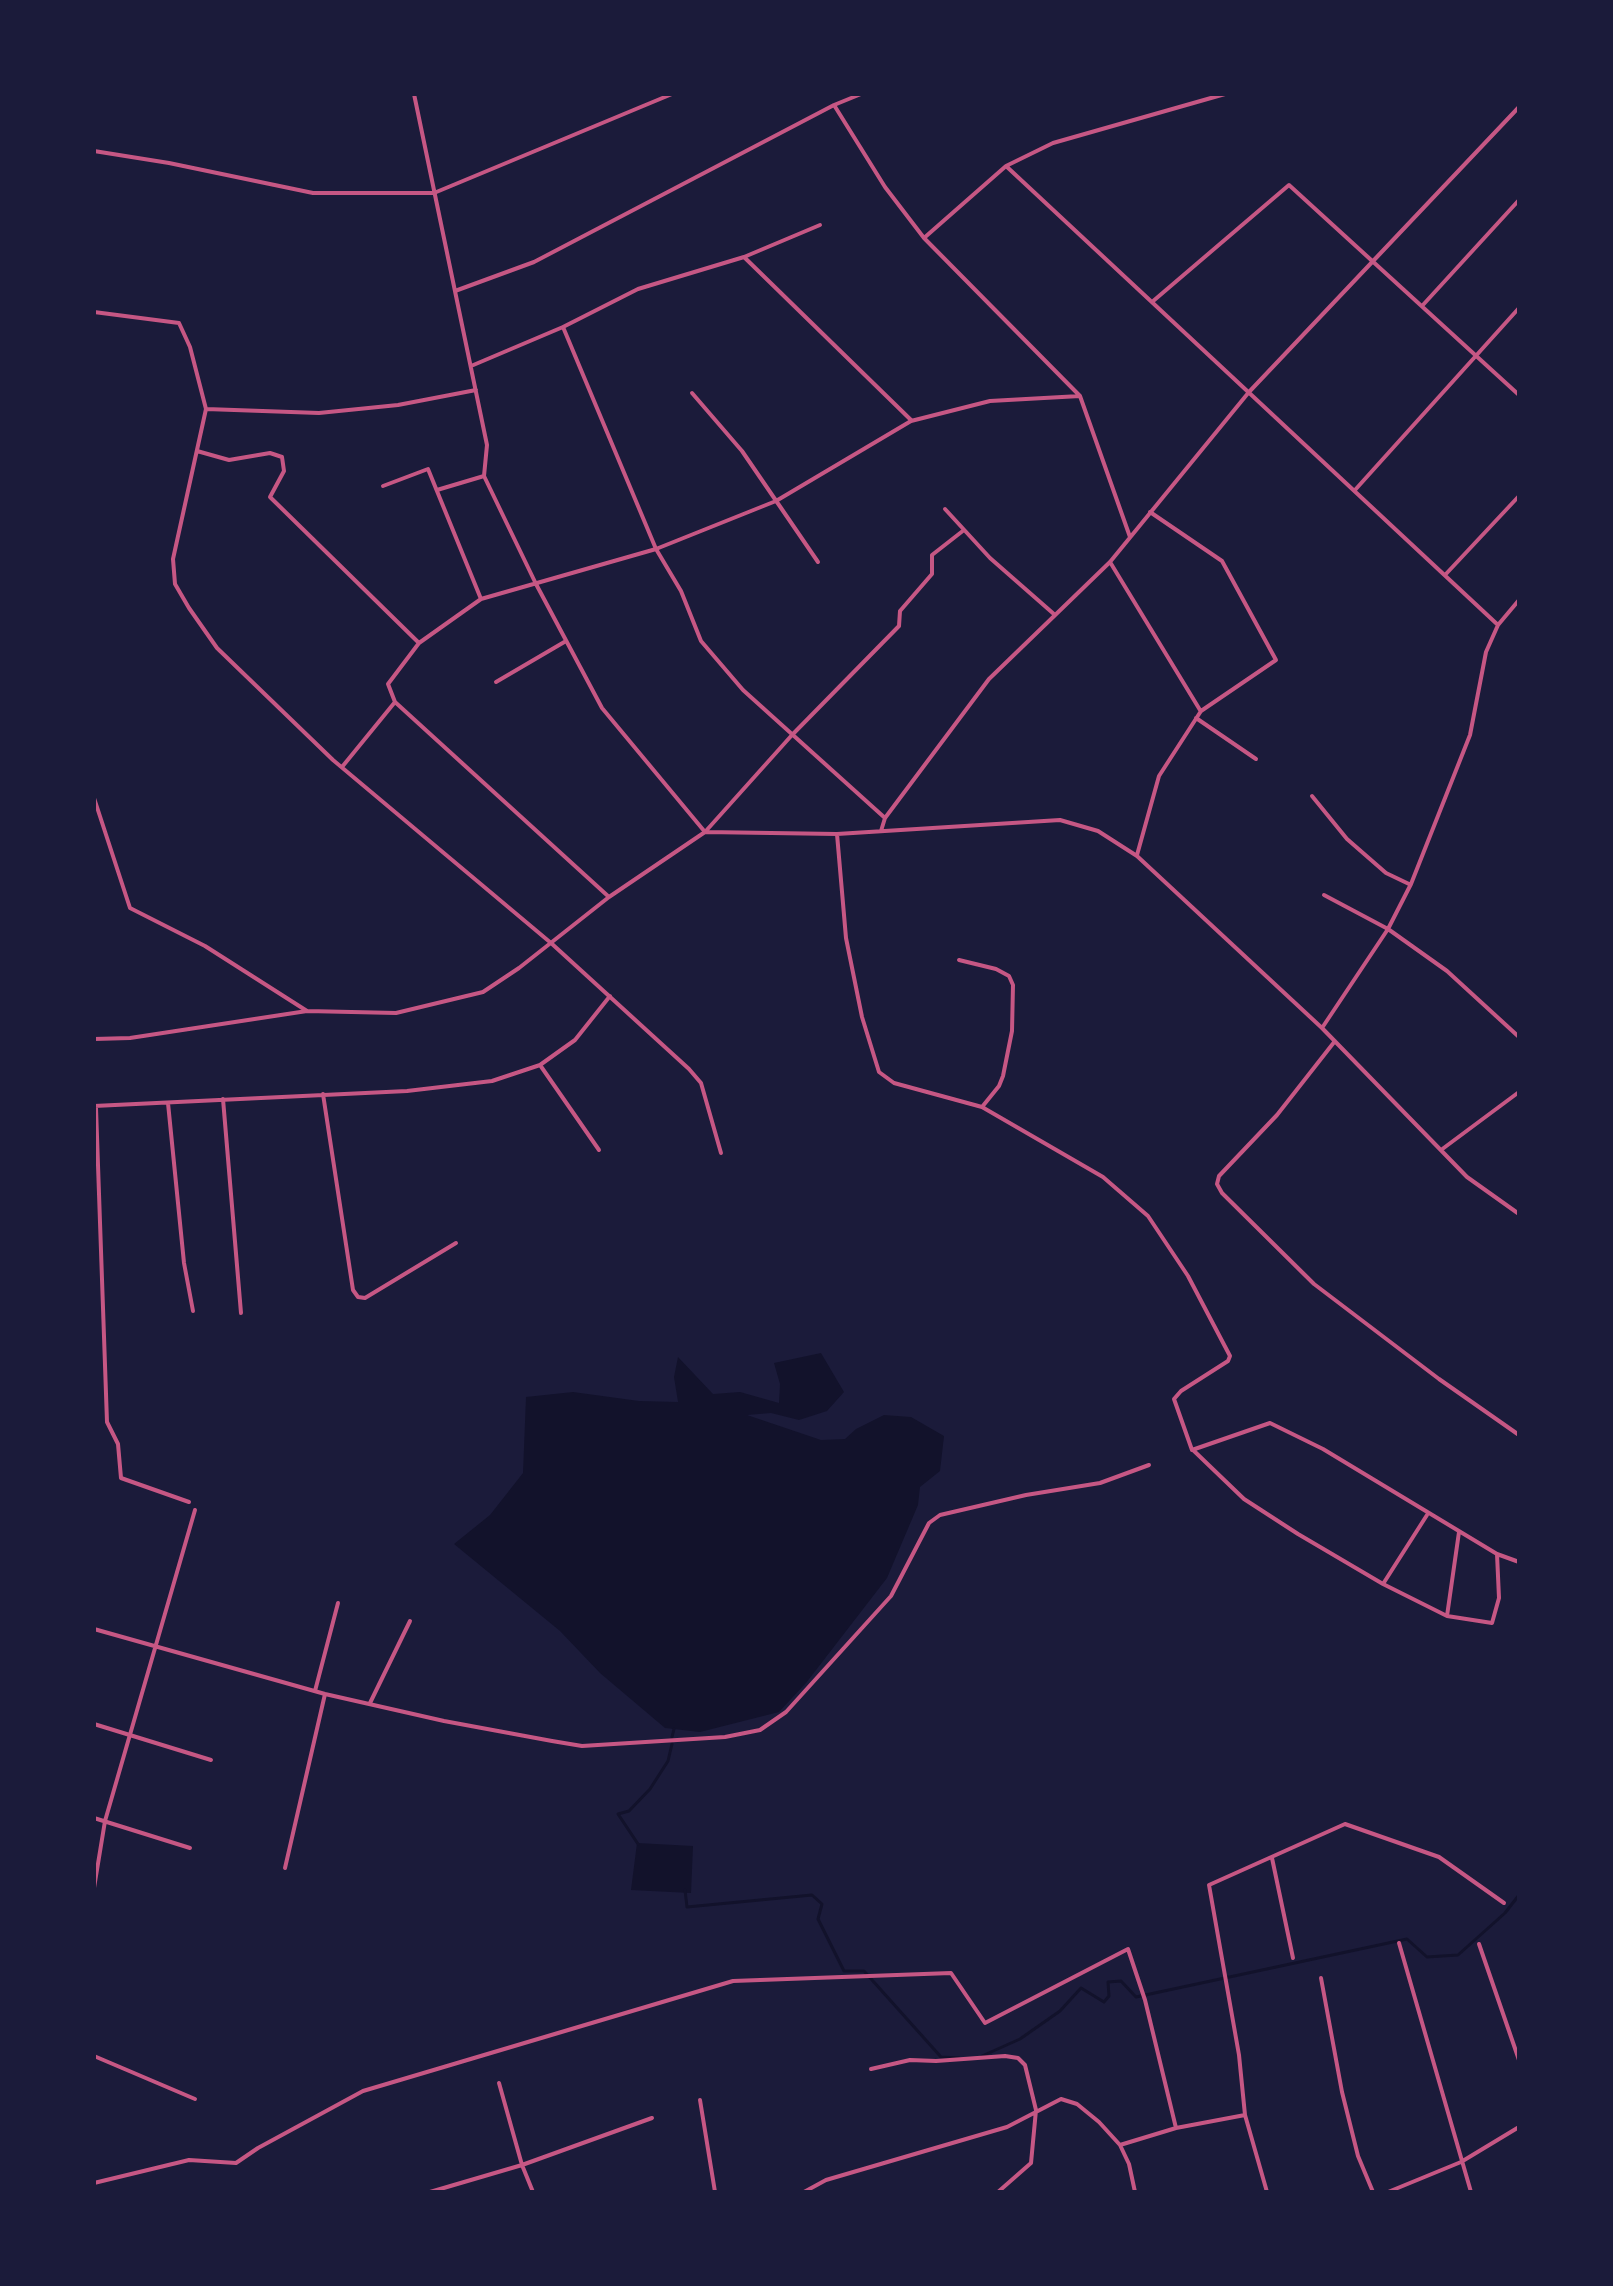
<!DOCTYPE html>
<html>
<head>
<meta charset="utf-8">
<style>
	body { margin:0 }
	#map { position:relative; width:1613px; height:2286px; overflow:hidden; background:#1b1b3a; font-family:"Alegreya Sans",sans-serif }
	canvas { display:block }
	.frame { position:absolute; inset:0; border:96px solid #1b1b3a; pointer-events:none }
</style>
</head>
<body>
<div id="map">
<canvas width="1613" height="2286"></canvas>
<div class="frame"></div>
</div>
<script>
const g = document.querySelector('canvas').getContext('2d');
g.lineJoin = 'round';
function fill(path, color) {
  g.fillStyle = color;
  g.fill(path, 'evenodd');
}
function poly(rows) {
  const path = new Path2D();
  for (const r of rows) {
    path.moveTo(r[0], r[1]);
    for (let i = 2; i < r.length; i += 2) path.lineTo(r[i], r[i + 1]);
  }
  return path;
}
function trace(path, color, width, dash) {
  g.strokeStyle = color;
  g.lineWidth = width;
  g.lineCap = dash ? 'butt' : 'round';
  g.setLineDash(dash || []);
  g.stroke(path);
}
const water = poly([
	[821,1353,844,1392,827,1411,799,1420,771,1413,747,1415,821,1440,845,1439,856,1429,884,1415,911,1417,944,1436,940,1471,920,1487,918,1505,887,1578,806,1683,779,1712,700,1732,665,1728,600,1673,560,1631,454,1544,490,1515,523,1473,526,1397,573,1392,639,1401,678,1402,674,1377,678,1357,713,1394,740,1392,779,1403,780,1384,774,1363],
	[637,1843,693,1846,691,1893,631,1890]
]);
const stream = poly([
	[672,1737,674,1729],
	[638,1844,618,1814,629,1811,650,1789,668,1761,672,1744],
	[685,1890,687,1907,812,1895,822,1904,818,1919,844,1971,864,1971,941,2057,959,2058],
	[982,2056,1020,2039,1060,2011,1081,1988,1104,2002,1109,1996,1108,1982,1121,1981,1136,1997,1407,1939,1427,1957,1458,1955,1505,1913,1519,1895]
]);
const minor = poly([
	[414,94,487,445,484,476,536,584,602,708,705,832,792,735,899,626,900,611,932,574,932,555,964,530],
	[834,105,885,187,924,238,1080,396,1130,537],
	[94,151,169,163,313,193,434,193,672,94],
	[1006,166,1498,625],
	[820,225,744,257,638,289,563,327,656,549,681,591,701,641,743,690,885,818],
	[924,238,1006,166,1053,143,1225,94],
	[744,257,911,420],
	[455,291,534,262,834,105,861,94],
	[1152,302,1289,185,1519,395],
	[1422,306,1519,200],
	[94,312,179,323,190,347,206,409,173,559,175,584,189,608,217,648,333,760,551,943,689,1069,701,1083,721,1153],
	[471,366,563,327],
	[692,393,742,451,818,562],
	[206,409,319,413,398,405,476,390],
	[197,451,229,460,270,453,282,457,284,471,270,497,419,643],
	[383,486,428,469,481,599],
	[437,490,484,476],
	[1355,490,1519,308],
	[945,509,990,558,1055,615],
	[1110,562,1200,710],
	[1445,575,1519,496],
	[496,682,566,641],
	[1196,718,1256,759],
	[342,767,395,702],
	[1312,796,1347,839,1386,873,1409,884],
	[94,798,130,908,205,946,307,1011],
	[881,831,885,818,989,679,1110,562,1249,392,1519,107],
	[837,834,846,938,862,1017,879,1072,894,1083,982,1107,1103,1177,1148,1216,1188,1276,1230,1356,1228,1361,1181,1391,1174,1399,1192,1450,1270,1423,1323,1449,1497,1554,1519,1562],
	[1137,855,1159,776,1201,711,1276,660,1222,561,1150,512],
	[1324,895,1388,929,1447,971,1519,1037],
	[609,897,395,702,388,684,419,643,481,599,656,549,776,501,911,421,990,401,1080,396],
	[959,960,996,969,1009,976,1013,985,1012,1031,1003,1076,999,1086,982,1107],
	[1322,1028,1388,929,1411,884,1470,735,1486,652,1498,625,1519,600],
	[94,1039,130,1038,307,1011,396,1013,483,992,519,968,609,897,705,832,837,834,1060,820,1098,831,1137,856,1322,1028,1467,1177,1519,1214],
	[1335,1041,1277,1115,1219,1176,1217,1184,1222,1193,1314,1284,1439,1379,1519,1435],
	[540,1065,599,1150],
	[323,1094,353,1290,358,1297,365,1298,456,1243],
	[223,1099,241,1313],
	[168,1103,184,1263,193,1311],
	[94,1106,407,1091,492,1081,540,1065,575,1040,610,996],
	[96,1108,107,1422,118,1444,121,1478,189,1502],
	[1441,1150,1519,1092],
	[1193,1450,1244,1499,1298,1534,1383,1584],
	[1427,1515,1383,1584,1447,1616],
	[1459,1532,1447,1616,1492,1623,1499,1598,1497,1554],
	[94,1629,325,1694,444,1721,552,1741,582,1746,725,1737,760,1730,786,1712,891,1596,929,1523,940,1515,1026,1495,1100,1483,1149,1465],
	[315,1691,338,1603],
	[370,1703,410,1621],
	[94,1724,211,1760],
	[94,1818,190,1848],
	[1272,1858,1293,1958],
	[285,1868,325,1694],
	[94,1888,105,1821,195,1510],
	[1399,1943,1471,2192],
	[1479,1944,1519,2060],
	[1321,1978,1342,2092,1358,2156,1373,2192],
	[94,2056,195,2099],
	[871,2069,910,2060,936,2061,1005,2056,1018,2058,1025,2065,1036,2110,1031,2163,998,2192],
	[499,2083,522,2165,533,2192],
	[700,2100,715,2192],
	[1120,2145,1176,2128,1245,2115],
	[94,2183,189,2160,236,2163,258,2148,363,2091,733,1981,951,1973,985,2023,1128,1949,1145,2000,1176,2128],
	[430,2192,522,2165,652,2118],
	[804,2192,826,2180,1007,2127,1061,2099,1077,2104,1099,2122,1120,2145,1129,2164,1135,2192],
	[1267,2192,1245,2115,1239,2055,1209,1885,1345,1824,1439,1857,1504,1903],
	[1388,2192,1461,2162,1519,2127]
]);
fill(water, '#12122b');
trace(stream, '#12122b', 3);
trace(minor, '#c65784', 4);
</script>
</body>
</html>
